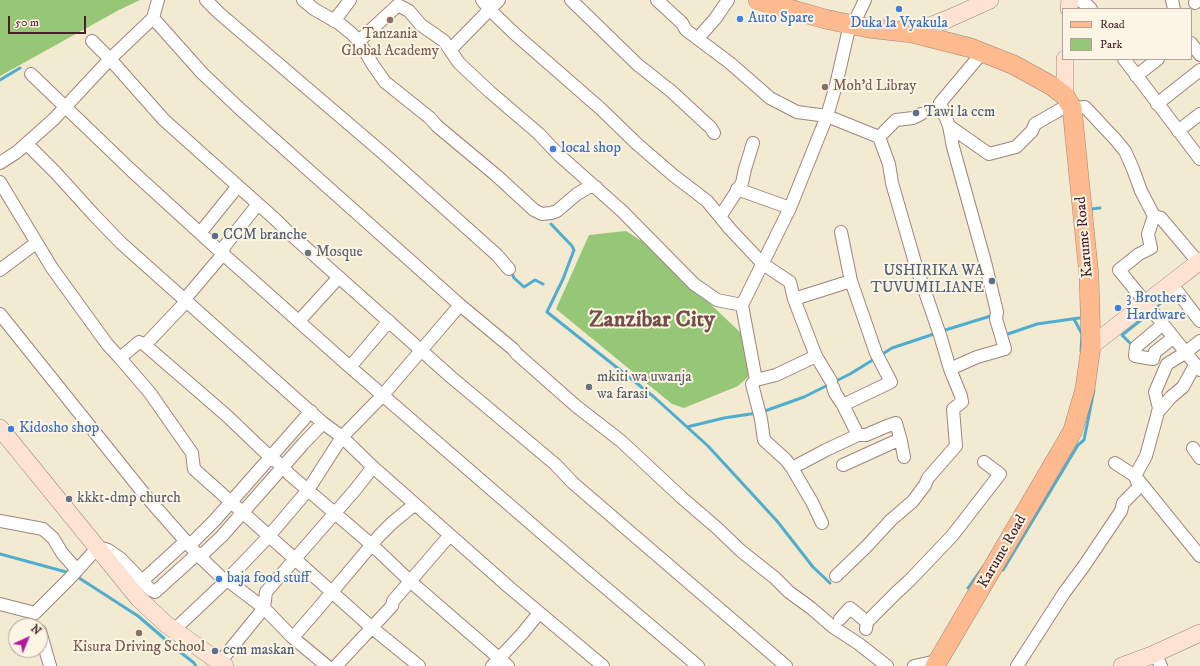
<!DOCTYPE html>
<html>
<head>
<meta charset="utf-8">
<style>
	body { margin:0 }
	#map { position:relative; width:1200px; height:666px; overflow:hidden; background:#f2ebd1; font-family:"IM FELL DW Pica",serif }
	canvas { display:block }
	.legend { position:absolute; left:1062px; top:8px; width:130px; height:52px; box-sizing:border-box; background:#fcf5e5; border:1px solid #b59f9b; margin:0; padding:5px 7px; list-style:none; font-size:12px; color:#4a1f2b }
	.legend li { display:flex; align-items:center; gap:8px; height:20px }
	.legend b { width:20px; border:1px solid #b59f9b }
	.north { position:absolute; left:8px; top:618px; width:40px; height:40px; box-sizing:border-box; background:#fcf5e5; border:1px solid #b59f9b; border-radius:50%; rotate:44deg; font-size:11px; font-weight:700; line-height:16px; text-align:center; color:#4a1f2b }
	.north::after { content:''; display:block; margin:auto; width:14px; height:18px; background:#b5179e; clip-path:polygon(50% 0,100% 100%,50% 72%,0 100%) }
	.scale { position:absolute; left:8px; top:16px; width:78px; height:18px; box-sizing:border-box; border:2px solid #4a1f2b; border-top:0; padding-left:5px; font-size:12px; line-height:14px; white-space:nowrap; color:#4a1f2b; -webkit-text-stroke:3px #fcf5e5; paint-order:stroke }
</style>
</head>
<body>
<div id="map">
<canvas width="1200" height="666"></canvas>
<ul class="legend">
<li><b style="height:5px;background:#fcba8e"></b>Road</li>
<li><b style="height:11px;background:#95c777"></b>Park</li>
</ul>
<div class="north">N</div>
<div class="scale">50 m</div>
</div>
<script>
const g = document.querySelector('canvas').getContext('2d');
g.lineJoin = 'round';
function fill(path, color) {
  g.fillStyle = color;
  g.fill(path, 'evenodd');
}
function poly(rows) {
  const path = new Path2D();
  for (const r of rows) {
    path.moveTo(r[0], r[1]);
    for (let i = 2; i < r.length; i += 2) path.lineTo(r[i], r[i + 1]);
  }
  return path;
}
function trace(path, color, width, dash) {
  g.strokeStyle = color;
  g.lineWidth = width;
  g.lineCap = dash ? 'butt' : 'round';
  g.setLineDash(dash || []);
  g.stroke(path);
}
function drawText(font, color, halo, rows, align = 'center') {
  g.font = font + ' "IM FELL DW Pica",serif';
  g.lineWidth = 4;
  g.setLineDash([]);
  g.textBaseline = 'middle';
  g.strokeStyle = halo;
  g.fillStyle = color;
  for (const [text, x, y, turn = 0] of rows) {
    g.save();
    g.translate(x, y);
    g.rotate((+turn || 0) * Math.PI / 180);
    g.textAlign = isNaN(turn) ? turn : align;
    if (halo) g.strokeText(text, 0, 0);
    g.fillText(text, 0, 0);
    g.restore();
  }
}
const green = poly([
	[0,0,140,0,119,10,0,76],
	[626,231,648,245,743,335,750,375,738,386,684,408,672,404,556,309,589,235]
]);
const stream = poly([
	[0,80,20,68],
	[1091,211,1091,209,1100,208],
	[551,224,572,246,574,250,563,279,547,312,654,397,708,446,777,521,813,567,830,583],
	[511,271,514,278,524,287,535,280,543,284],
	[1154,309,1172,293],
	[1074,319,1082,334,1081,351],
	[942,331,994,315],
	[1005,335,1037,324,1079,318],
	[1133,346,1122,335,1150,313],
	[881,355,892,348,937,333],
	[762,412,804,397,850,374,876,358],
	[687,427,724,418,757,413],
	[0,554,70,573],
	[1003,570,1078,445,1084,440,1094,390],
	[76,576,138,616,166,640],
	[968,588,983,567],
	[164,639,194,663,196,666]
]);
const street = poly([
	[206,0,219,13,384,154,497,255,509,269],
	[303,0,314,9,340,24,351,33,359,41,373,65,385,82,430,118,437,126,497,176,534,210,542,214,551,213,557,211,577,194,589,187,596,187],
	[482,0,490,10,515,34,601,109,636,143,673,175,707,201,730,229,763,264,790,282,794,299,851,281,841,232],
	[571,0,638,65,671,91,711,128,714,133],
	[657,0,682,23,686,30,730,63,770,98,797,112,827,116,879,137,889,164,892,183,916,266,940,335,950,369,961,396,962,402,953,409,956,446,928,478,925,485,913,501,891,520,867,546,836,576],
	[1079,0,1087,5,1091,9],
	[1172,0,1174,9],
	[1195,3,1199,0],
	[153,18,202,73,240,109,460,305,513,349,517,354,576,406,621,441,681,497,717,528,741,551,775,578,789,592,811,608,833,627,859,644,887,666],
	[334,21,350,0],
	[853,25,865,0],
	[698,38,715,19,728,0],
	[92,41,110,59,164,120,276,220,287,231,451,377,555,464,573,483,786,666],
	[359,41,398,5,409,11,421,25,444,41,459,63,490,92,538,133,559,155,622,211,694,284,717,300,742,305],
	[1191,43,1200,55],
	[450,50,499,0],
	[1124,59,1200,159],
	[31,74,132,171,223,254,350,367,580,566,698,666],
	[1136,76,1158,59],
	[1157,104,1200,70],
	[1072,108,1085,107,1115,139,1125,151,1133,169,1141,191,1154,216,1161,218,1198,262],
	[949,126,989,154,1016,147,1032,131,1035,124,1070,104],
	[1178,131,1200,114],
	[879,137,896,120,913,118,921,114],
	[27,144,56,173,94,215,121,243,323,423,342,437,373,467,510,588,603,666],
	[0,163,17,152,54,119,110,59,153,18,158,0],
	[0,182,52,268,107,344,120,358],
	[737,189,790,208],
	[1154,216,1148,234,1151,248,1139,254,1119,270,1200,370],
	[720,217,742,183,745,169,753,143],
	[200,233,238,186],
	[0,270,36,243],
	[1177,291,1200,321],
	[794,299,812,346,816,356],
	[0,314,145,495,197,554,222,578,227,580,264,608,292,637,327,666],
	[299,321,339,277],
	[1162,325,1136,347,1135,356,1153,359,1155,352,1173,338],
	[145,345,182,306,185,299,223,254,224,247,258,204],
	[350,367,389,321],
	[950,369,977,357,1005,349,996,319,997,312,985,262,953,147,949,126,940,103,982,53],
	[756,380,776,375,816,356,831,381],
	[843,405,891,382,876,353,851,281],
	[1158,412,1159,408,1155,392,1167,364,1185,353,1200,341],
	[901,441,904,457],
	[1193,448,1200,458],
	[1115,463,1135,476,1200,556],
	[843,465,896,441,901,441,896,423,887,426,866,435,858,435],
	[792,468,826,450,858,435,843,405,835,393,833,387],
	[0,521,43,529,53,538,62,553,77,570],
	[822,523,812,502,792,468,786,460,764,440,761,419,752,384,756,380,742,305,790,208,827,116,836,85,850,24],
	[190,545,215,520,311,411],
	[142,581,151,590,155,592,197,554,203,554,222,536,303,444,323,423],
	[0,604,35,613],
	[35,613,71,577,98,547,108,550,121,559,142,581,186,541],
	[840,619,850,608,867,622],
	[866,629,867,622,896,593,910,580,952,536,1000,474,984,462],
	[174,630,227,580,269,536,308,490,342,437,382,396,460,305],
	[40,631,50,666],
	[292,637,295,635,316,611,379,536,392,523,415,504],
	[1157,658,1161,666],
	[220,662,264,608,266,592,355,490,373,467],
	[336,666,392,606,393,601,450,535],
	[419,666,371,627,194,469,192,453,150,393,120,358,139,342,145,345,226,415,270,457,283,466,289,474,372,545,411,582,508,666],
	[492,666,522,634,539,613],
	[914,666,937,661],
	[1017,666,1064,593,1084,566,1121,511,1123,503,1139,487,1135,476,1146,456,1158,412,1171,397,1183,387,1195,365]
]);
const secondary = poly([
	[1069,9,1070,0],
	[912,33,948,19,990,0],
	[1065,96,1065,59],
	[1091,346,1200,261],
	[0,428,139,599,167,625,225,666],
	[1122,666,1152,655,1200,633]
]);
const primary = poly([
	[758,0,825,19,868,28,912,33,971,48,1014,65,1052,86,1065,96,1072,108,1089,276,1091,346,1085,389,1073,430,1067,441,935,666]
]);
const markers = [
	[899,9,4,"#3f7fe0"],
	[740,19,4,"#3f7fe0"],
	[390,20,4,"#8d6e63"],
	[825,87,4,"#8d6e63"],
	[916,113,4,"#5c6f8a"],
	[553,149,4,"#3f7fe0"],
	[215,236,4,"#5c6f8a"],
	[308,253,4,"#6b7280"],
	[992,281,4,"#5c6f8a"],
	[1118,308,4,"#3f7fe0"],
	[589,387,4,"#6b7280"],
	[11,429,4,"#3f7fe0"],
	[69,499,4,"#6b7280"],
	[219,579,4,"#3f7fe0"],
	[139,633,4,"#8d6e63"],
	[215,651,4,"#5c6f8a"]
];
const shopNames = [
	["Auto Spare",748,19],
	["Duka la Vyakula",899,24,"center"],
	["local shop",561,149],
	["3 Brothers",1126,299],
	["Hardware",1126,316],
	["Kidosho shop",19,429],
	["baja food stuff",227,579]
];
const educationNames = [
	["Tanzania",390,35],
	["Global Academy",390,52],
	["Moh'd Libray",833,87,"left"],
	["Kisura Driving School",139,648]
];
const serviceNames = [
	["Tawi la ccm",924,113],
	["CCM branche",223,236],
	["USHIRIKA WA",984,272,"right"],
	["TUVUMILIANE",984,289,"right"],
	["ccm maskan",223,651]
];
const streetNames = [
	["Karume Road",1085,237,-95],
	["Karume Road",1003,552,-60]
];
const worshipNames = [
	["Mosque",316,253],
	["mkiti wa uwanja",597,378],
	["wa farasi",597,395],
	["kkkt-dmp church",77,499]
];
const townNames = [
	["Zanzibar City",652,321]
];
fill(green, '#95c777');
trace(stream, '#51adcf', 3);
trace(street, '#9e857e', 14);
trace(secondary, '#9e857e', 18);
trace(primary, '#9e857e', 20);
trace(street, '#fff', 12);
trace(secondary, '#fee3d2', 17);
trace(primary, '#fcba8e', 19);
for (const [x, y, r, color] of markers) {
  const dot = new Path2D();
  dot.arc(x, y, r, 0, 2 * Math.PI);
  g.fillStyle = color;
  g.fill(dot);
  trace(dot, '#fcf5e5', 1.5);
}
drawText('15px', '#366cbe', '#fcf5e5', shopNames, 'left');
drawText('15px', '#785e54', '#fcf5e5', educationNames);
drawText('15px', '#4e5e75', '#fcf5e5', serviceNames, 'left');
drawText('15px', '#4a1f2b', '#fcf5e5', streetNames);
drawText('15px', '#5b616d', '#fcf5e5', worshipNames, 'left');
drawText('bold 23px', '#764c49', '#fcf5e5', townNames);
</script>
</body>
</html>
